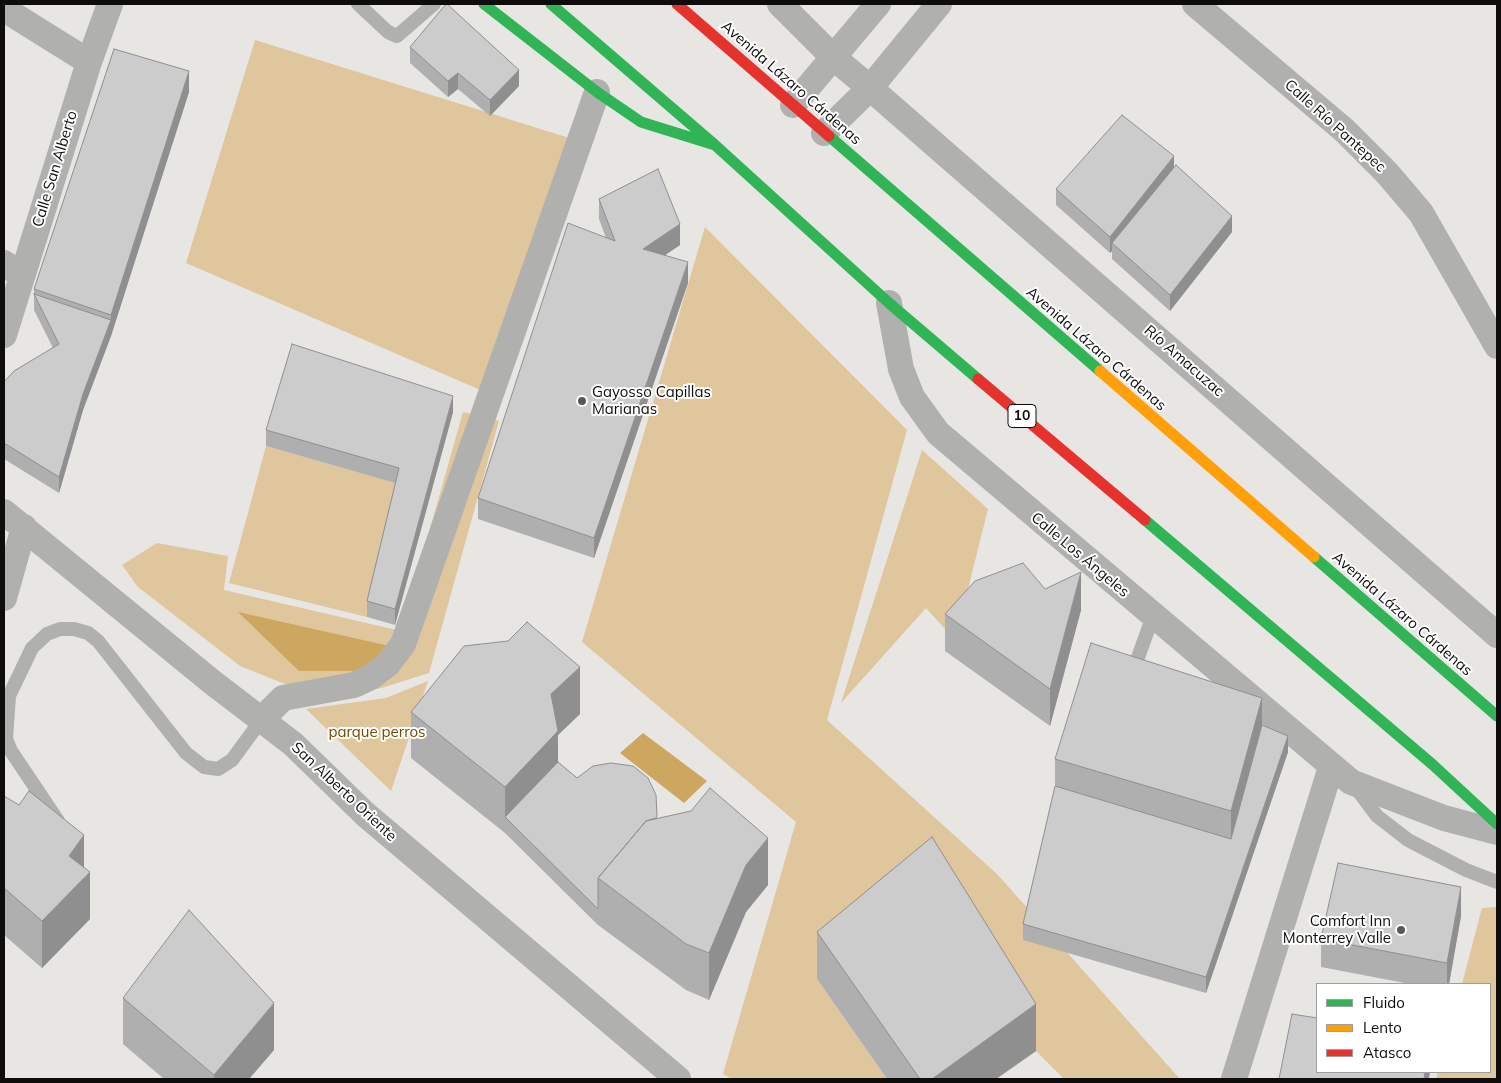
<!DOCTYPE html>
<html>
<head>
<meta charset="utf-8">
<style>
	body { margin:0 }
	#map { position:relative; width:1501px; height:1083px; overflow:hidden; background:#e8e6e3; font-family:Mulish,sans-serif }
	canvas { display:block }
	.frame { position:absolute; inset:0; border:5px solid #0e0d0c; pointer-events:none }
	.legend { position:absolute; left:1316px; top:983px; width:175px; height:90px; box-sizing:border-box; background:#fff; border:1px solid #9f9e9e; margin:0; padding:6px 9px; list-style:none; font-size:15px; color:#0e0d0c }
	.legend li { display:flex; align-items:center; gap:10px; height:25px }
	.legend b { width:25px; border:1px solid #9f9e9e }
</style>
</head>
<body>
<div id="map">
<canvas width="1501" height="1083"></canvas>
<div class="frame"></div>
<ul class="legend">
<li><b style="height:6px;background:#30b455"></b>Fluido</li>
<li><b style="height:6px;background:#ff9f0a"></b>Lento</li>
<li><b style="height:6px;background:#e5322d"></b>Atasco</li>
</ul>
</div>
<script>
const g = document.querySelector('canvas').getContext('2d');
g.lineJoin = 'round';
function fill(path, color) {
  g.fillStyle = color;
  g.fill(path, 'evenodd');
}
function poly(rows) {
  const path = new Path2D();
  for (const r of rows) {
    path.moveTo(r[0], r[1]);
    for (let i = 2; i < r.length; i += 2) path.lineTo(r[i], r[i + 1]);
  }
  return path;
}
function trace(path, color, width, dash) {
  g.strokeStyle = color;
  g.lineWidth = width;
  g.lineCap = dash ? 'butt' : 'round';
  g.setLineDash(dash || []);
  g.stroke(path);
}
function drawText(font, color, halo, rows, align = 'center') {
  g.font = font + ' Mulish,sans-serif';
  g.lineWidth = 4;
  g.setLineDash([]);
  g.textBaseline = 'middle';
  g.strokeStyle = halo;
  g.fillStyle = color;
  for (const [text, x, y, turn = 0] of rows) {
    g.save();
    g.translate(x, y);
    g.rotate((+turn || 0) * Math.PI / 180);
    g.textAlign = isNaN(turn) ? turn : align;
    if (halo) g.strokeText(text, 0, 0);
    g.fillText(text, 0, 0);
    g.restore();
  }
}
const green = poly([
	[255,40,579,141,485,392,186,263],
	[705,227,907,430,827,720,997,874,1180,1079,1064,1079,1036,1051,817,979,887,1079,732,1079,723,1074,796,822,582,642],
	[463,412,499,421,429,673,378,689,300,690,240,666,138,587,122,565,157,543,228,556,224,590,401,631],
	[266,446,399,484,367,617,229,583],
	[922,450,988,509,961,617,945,629,926,608,841,703],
	[428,681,391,791,306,709,386,698],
	[1497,907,1497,1079,1436,1079,1438,1072,1490,1072,1490,984,1462,984,1482,908]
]);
const water = poly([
	[238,612,394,647,374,671,299,671],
	[643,733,707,781,684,803,620,753]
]);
const lane = poly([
	[358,4,388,32,397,36,434,4],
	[1132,674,1153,616],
	[1356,788,1377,816,1408,840,1466,870,1497,882],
	[58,821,11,751,6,739,9,696,32,648,47,634,60,629,74,629,88,633,98,641,186,753,204,767,218,769,232,760,262,719]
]);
const street = poly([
	[780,4,834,58,870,88,824,133],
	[939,4,870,88,1497,635],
	[1195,4,1344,130,1387,173,1421,213,1497,346],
	[4,9,89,62],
	[793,105,878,4],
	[4,263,22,276],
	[889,303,901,369,912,397,938,433,1351,782,1444,818,1497,832],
	[4,335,89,62,110,4],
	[4,512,212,682,293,744,365,814,678,1079],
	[4,598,24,527],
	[262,719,283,698,354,685,371,677,388,664,403,644,597,92],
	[1234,1079,1331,767]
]);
const fast = poly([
	[484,4,597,92,641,122,715,145],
	[551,4,715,145,889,303,978,379],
	[829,136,1100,371],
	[1145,520,1432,764,1497,824],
	[1314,557,1497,716]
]);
const slow = poly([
	[1100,371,1314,557]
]);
const jam = poly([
	[677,4,829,136],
	[978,379,1145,520]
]);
const wall = poly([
	[410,47,519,86,490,116,458,89,448,97,410,63],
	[189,92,111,336,83,410,59,493,4,459,4,382,53,348,34,310,34,289],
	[1174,168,1232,232,1170,311,1112,259,1112,251,1110,253,1056,205,1056,189],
	[599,199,680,245,665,255,688,283,594,558,478,519,478,498,606,238,599,219],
	[453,412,395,625,367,617,367,601,395,483,266,446,266,430],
	[1045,589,1081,610,1050,726,945,651,945,614],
	[411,712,580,714,558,735,558,762,577,778,657,818,768,885,746,912,709,1000,686,990,598,925,505,833,411,758],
	[1262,725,1288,752,1206,993,1023,940,1023,924,1055,786,1055,759],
	[4,796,84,867,90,919,42,968,4,935],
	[1461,916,1449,984,1410,984,1321,967,1321,939],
	[817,932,1036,1051,996,1079,887,1079,817,979],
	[123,998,274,1050,249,1079,164,1079,123,1044]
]);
const shadedWall = poly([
	[519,70,519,86,490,116,490,100],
	[189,71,189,92,111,336,83,410,59,493,59,477,83,394,111,320,111,315],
	[458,73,458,89,448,97,448,81],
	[1174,156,1174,172,1112,243,1112,251,1110,253,1110,237],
	[1232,216,1232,232,1170,311,1170,295],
	[680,224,680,245,643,270,643,249],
	[688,262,688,283,594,558,594,538],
	[453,396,453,412,395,625,395,609],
	[1081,572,1081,610,1050,726,1050,689],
	[580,667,580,714,558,735,558,777,505,817,505,833,505,787,551,694],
	[1262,698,1262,741,1231,855,1231,811],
	[1288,736,1288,752,1206,993,1206,977],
	[84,835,84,879,90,872,90,919,42,968,42,921,69,856],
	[768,838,768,885,746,912,709,1000,709,953,746,865],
	[1461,887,1461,916,1449,984,1447,984,1447,963],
	[274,1003,274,1050,249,1079,214,1079,214,1075],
	[1036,1004,1036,1051,996,1079,932,1079],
	[1425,1072,1430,1072,1429,1079,1424,1079]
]);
const building = poly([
	[446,4,447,4,519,70,490,100,458,73,448,81,410,47,446,4],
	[114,49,189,71,111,315,34,289,114,49],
	[1122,115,1174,156,1110,237,1056,189,1122,115],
	[1176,165,1232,216,1170,295,1112,243,1176,165],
	[658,169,680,224,643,249,688,262,594,538,478,498,568,223,615,241,599,199,658,169],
	[34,294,111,320,83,394,59,477,4,443,4,382,14,371,59,344,34,294],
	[292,344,453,396,395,609,367,601,399,468,266,430,292,344],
	[1023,563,1045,589,1081,572,1050,689,945,614,975,581,1023,563],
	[527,622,580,667,551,694,558,731,505,787,411,712,464,646,508,641,527,622],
	[1091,643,1262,698,1231,811,1055,759,1091,643],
	[1262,725,1288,736,1206,977,1023,924,1055,786,1231,839,1262,725],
	[558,762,577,778,593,766,611,763,633,766,648,778,656,795,657,816,656,818,646,821,598,878,598,909,505,817,558,762],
	[710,788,768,838,746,865,709,953,686,944,598,878,646,821,691,811,710,788],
	[29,791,84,835,69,856,90,872,42,921,4,888,4,796,19,805,29,791],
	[932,837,1036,1004,932,1079,920,1079,817,932,932,837],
	[1338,863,1461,887,1447,963,1321,939,1338,863],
	[189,910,274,1003,214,1075,123,998,189,910],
	[1292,1014,1317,1018,1317,1072,1425,1072,1424,1079,1279,1079,1292,1014]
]);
const markers = [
	[582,401,5,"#5a5957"],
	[1401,930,5,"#5a5957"]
];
const shields = [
	[1022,416,28]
];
const shieldNames = [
	["10",1022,416]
];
const streetNames = [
	["Avenida Lázaro Cárdenas",791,83,41],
	["Calle Río Pantepec",1335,126,42],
	["Calle San Alberto",55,169,-73],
	["Avenida Lázaro Cárdenas",1096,349,41],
	["Río Amacuzac",1184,361,41],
	["Calle Los Ángeles",1080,555,40],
	["Avenida Lázaro Cárdenas",1402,614,41],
	["San Alberto Oriente",344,792,43]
];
const poiNames = [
	["Gayosso Capillas",592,392],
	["Marianas",592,409],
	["Comfort Inn",1391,921,"right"],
	["Monterrey Valle",1391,938,"right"]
];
const parkNames = [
	["parque perros",377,732]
];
fill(green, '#dfc69d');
fill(water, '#cda660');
trace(lane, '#b0b0ae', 14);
trace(street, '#b0b0ae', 26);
trace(fast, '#30b455', 11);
trace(slow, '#ff9f0a', 11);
trace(jam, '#e5322d', 11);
fill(wall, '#b0afaf');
fill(shadedWall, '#908f8f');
fill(building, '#cdcccc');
trace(building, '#908f8f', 1);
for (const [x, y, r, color] of markers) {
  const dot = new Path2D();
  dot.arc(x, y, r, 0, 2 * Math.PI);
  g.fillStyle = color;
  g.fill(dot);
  trace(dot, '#fff', 2);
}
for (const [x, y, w] of shields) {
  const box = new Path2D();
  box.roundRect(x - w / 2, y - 11.5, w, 23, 4);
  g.fillStyle = '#fff';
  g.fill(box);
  trace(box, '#0e0d0c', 1);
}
drawText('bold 14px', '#0e0d0c', null, shieldNames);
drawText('15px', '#0e0d0c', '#fff', streetNames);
drawText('15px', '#0e0d0c', '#fff', poiNames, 'left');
drawText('15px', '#714c00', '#fff', parkNames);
</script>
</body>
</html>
